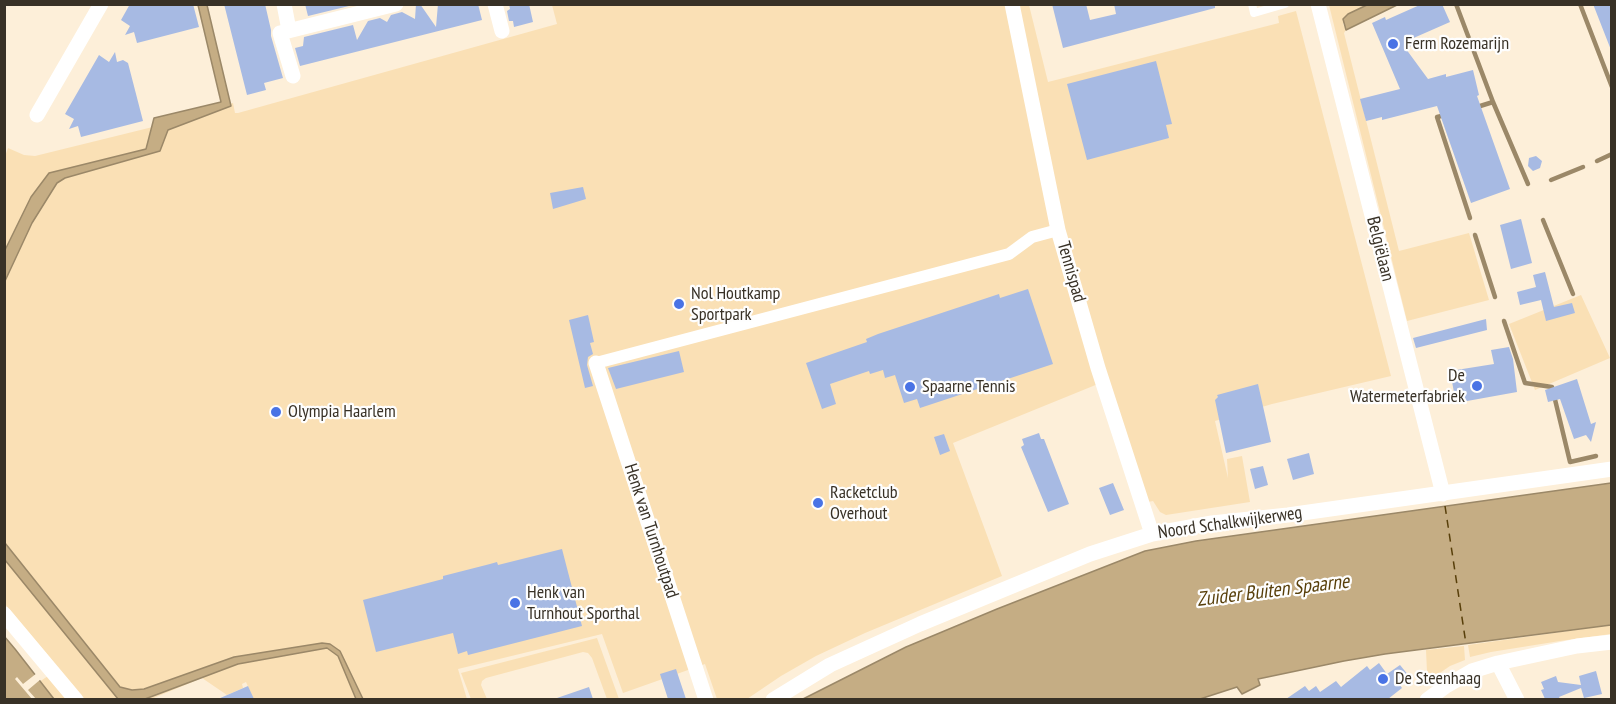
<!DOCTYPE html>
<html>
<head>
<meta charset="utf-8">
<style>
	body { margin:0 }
	#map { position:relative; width:1616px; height:704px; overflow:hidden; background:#fdefd9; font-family:"PT Sans Narrow",sans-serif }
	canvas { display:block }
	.frame { position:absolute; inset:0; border:6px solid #383126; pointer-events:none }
</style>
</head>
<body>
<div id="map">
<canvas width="1616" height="704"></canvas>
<div class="frame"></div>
</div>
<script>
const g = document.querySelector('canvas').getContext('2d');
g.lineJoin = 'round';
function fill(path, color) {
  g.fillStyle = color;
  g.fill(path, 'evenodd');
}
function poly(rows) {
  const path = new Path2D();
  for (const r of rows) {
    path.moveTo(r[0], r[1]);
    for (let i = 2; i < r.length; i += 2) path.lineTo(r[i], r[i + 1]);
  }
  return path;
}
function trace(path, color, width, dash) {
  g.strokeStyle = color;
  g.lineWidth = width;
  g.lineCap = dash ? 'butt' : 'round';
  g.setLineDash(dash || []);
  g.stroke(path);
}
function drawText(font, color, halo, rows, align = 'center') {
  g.font = font + ' "PT Sans Narrow",sans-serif';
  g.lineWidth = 4.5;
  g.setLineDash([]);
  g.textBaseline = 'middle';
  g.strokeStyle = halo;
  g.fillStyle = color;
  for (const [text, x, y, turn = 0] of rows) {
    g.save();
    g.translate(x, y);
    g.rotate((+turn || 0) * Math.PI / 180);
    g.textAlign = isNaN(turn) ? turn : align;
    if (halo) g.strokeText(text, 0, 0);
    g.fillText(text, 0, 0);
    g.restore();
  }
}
const green = poly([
	[552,5,1029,5,1048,82,1279,23,1278,16,1296,11,1391,376,1272,404,1215,421,1228,478,1227,459,1242,456,1250,502,1166,515,1160,512,1153,501,1137,504,1098,384,953,443,1002,576,865,633,816,656,781,676,747,699,717,699,705,664,623,693,602,634,458,669,467,699,251,699,253,698,246,682,242,684,243,688,227,695,202,678,151,699,85,699,5,604,4,159,8,148,24,155,35,156,173,122,233,103,235,113,238,113,557,24],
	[1329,5,1369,5,1348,14,1343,24,1346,30,1344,33,1399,251,1469,233,1489,300,1407,321],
	[1581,295,1610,358,1535,390,1509,324],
	[1611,625,1611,634,1560,641,1491,652,1470,657,1468,645],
	[597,638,619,699,607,699,592,658,588,653,583,652,486,678,482,681,481,685,487,699,471,699,461,673],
	[1464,646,1465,660,1450,666,1418,688,1424,682,1427,672,1426,650],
	[48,676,70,699,54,699,39,682]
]);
const water = poly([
	[1369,4,1397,5,1346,30,1343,19,1348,14,1369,4],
	[198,5,207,5,231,106,168,130,160,151,65,178,57,183,32,223,5,281,5,250,31,197,49,173,146,149,154,118,221,102,198,5],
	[1611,483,1611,625,1385,654,1344,661,1258,679,1260,685,1242,694,1237,687,1200,699,803,699,906,647,997,609,1145,551,1196,541,1611,483],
	[5,543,120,687,132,690,144,689,234,657,322,643,330,644,340,651,363,699,356,699,338,656,327,648,238,664,145,699,118,699,5,560,5,543],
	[4,636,15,649,54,699,5,699,4,636]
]);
const pier = poly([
	[37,673,41,679,28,690,36,699,32,699,15,679,17,677,23,684]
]);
const stream = poly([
	[1456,4,1493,102,1477,107],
	[1580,4,1612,87],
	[1493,102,1528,184],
	[1446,115,1437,117,1470,218],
	[1597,161,1612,154],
	[1551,180,1583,167],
	[1543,220,1573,294],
	[1475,235,1495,297],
	[1504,321,1525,383,1552,387,1570,462,1596,456]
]);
const ferry = poly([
	[1445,506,1466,644]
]);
const building = poly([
	[130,4,193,4,199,27,137,43,134,32,125,35,130,26,121,20],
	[224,4,265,4,271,30,271,36,283,78,264,83,266,90,247,95],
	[305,4,348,4,349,6,308,16],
	[416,4,420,4,436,27,438,4,478,4,482,20,300,66,295,48,303,46,304,37,353,25,357,40,368,21,380,18,387,22,391,15,402,12,415,19],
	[509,4,529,4,533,22,514,27,513,21,509,21,507,11,510,9],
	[1052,4,1086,4,1090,20,1116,14,1114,4,1215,4,1215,8,1063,48],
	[1422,4,1442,4,1450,22,1409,40,1411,46,1406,49,1428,79,1446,74,1446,77,1473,70,1479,95,1477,96,1510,189,1471,203,1437,106,1382,120,1382,117,1366,121,1360,99,1400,89,1372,23,1385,17,1386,20],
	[1593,4,1611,4,1611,50],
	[115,52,117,62,123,60,128,63,143,121,81,137,78,126,69,129,74,119,65,114,99,55,109,62],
	[1156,61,1172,124,1166,125,1169,138,1087,160,1067,84],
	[1536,156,1542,161,1540,168,1533,171,1528,166,1529,158],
	[583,187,586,199,553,209,550,193],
	[1521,219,1532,263,1511,269,1500,225],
	[1545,272,1554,307,1572,303,1575,313,1546,321,1541,300,1520,305,1517,292,1536,287,1533,275],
	[1028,289,1053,364,920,408,917,399,904,403,895,375,885,378,883,370,870,374,869,371,830,384,836,404,822,409,806,363,867,342,866,339,878,334,999,294,1000,298],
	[588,315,594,342,590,343,593,354,588,357,587,365,593,386,585,388,569,320],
	[1486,319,1487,330,1416,348,1413,338],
	[1509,347,1513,359,1517,392,1456,403,1450,371,1494,364,1491,350],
	[679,351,684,372,616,389,608,368],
	[1577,379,1591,424,1596,422,1591,442,1586,435,1574,439,1560,399,1548,402,1545,390],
	[1258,384,1271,442,1226,453,1215,400,1218,397,1217,395],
	[1039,433,1041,439,1044,439,1069,504,1048,512,1021,447,1024,445,1022,439],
	[944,434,950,451,940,455,934,437],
	[1309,453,1314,474,1293,480,1287,459],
	[1263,466,1268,485,1255,489,1250,469],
	[1113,483,1124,510,1110,515,1099,488],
	[562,549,582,626,468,655,467,651,458,654,453,633,376,652,363,600,443,579,443,576,490,564,497,562,498,565],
	[1379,663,1387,674,1400,665,1409,676,1399,684,1402,688,1388,699,1286,699,1305,686,1309,691,1316,686,1320,692,1336,681,1341,687,1367,666,1370,670],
	[676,669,686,699,668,699,660,674],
	[1596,671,1602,694,1584,698,1581,688,1559,697,1560,699,1545,699,1541,690,1544,689,1541,682,1556,676,1558,682,1581,685,1579,676],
	[248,686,254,699,218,699],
	[589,687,593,699,557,699,557,698]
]);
const service = poly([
	[1252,4,1254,13,1285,4]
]);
const pedestrian = poly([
	[596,363,1009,254,1032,237,1058,230]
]);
const minor = poly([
	[284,4,289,30],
	[495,4,502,31],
	[1012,4,1058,230,1098,368,1152,534],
	[1318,4,1443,494],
	[293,76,280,33,396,4],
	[37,115,101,4],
	[596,363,706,700],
	[4,614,76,700],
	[1498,663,1517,700],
	[773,700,830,665,920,624,1090,554,1152,534,1212,523,1288,515,1612,469],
	[1427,700,1446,686,1472,671,1498,663,1577,646,1612,642]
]);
const markers = [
	[1393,44,6,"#4973e5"],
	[679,304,6,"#4973e5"],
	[1477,386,6,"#4973e5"],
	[910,387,6,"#4973e5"],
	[276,412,6,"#4973e5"],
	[818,503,6,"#4973e5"],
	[515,603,6,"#4973e5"],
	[1383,679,6,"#4973e5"]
];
const poiNames = [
	["Ferm Rozemarijn",1405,44],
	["Nol Houtkamp",691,294],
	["Sportpark",691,315],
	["De",1465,376,"right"],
	["Watermeterfabriek",1465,397,"right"],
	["Spaarne Tennis",922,387],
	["Olympia Haarlem",288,412],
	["Racketclub",830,493],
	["Overhout",830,514],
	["Henk van",527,593],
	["Turnhout Sporthal",527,614],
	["De Steenhaag",1395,679]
];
const streetNames = [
	["Belgiëlaan",1380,249,76],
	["Tennispad",1071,272,74],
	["Noord Schalkwijkerweg",1230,523,-8],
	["Henk van Turnhoutpad",651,531,72]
];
const waterNames = [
	["Zuider Buiten Spaarne",1273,591,-7]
];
fill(green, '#fae0b5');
fill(water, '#c5ad84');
trace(water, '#9b8868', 1.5);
fill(pier, '#fdefd9');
trace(stream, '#9b8868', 4.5);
trace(ferry, '#583f0a', 1.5, [8, 6]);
fill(building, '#a7bae3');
trace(service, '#fff', 8);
trace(pedestrian, '#fff', 12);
trace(minor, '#fff', 15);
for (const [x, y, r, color] of markers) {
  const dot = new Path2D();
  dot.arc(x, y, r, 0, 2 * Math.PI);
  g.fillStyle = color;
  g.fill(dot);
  trace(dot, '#fefefe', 2);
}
drawText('18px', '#383126', '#fefefe', poiNames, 'left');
drawText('18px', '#383126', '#fefefe', streetNames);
drawText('italic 20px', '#583f0a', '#fefefe', waterNames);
</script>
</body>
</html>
